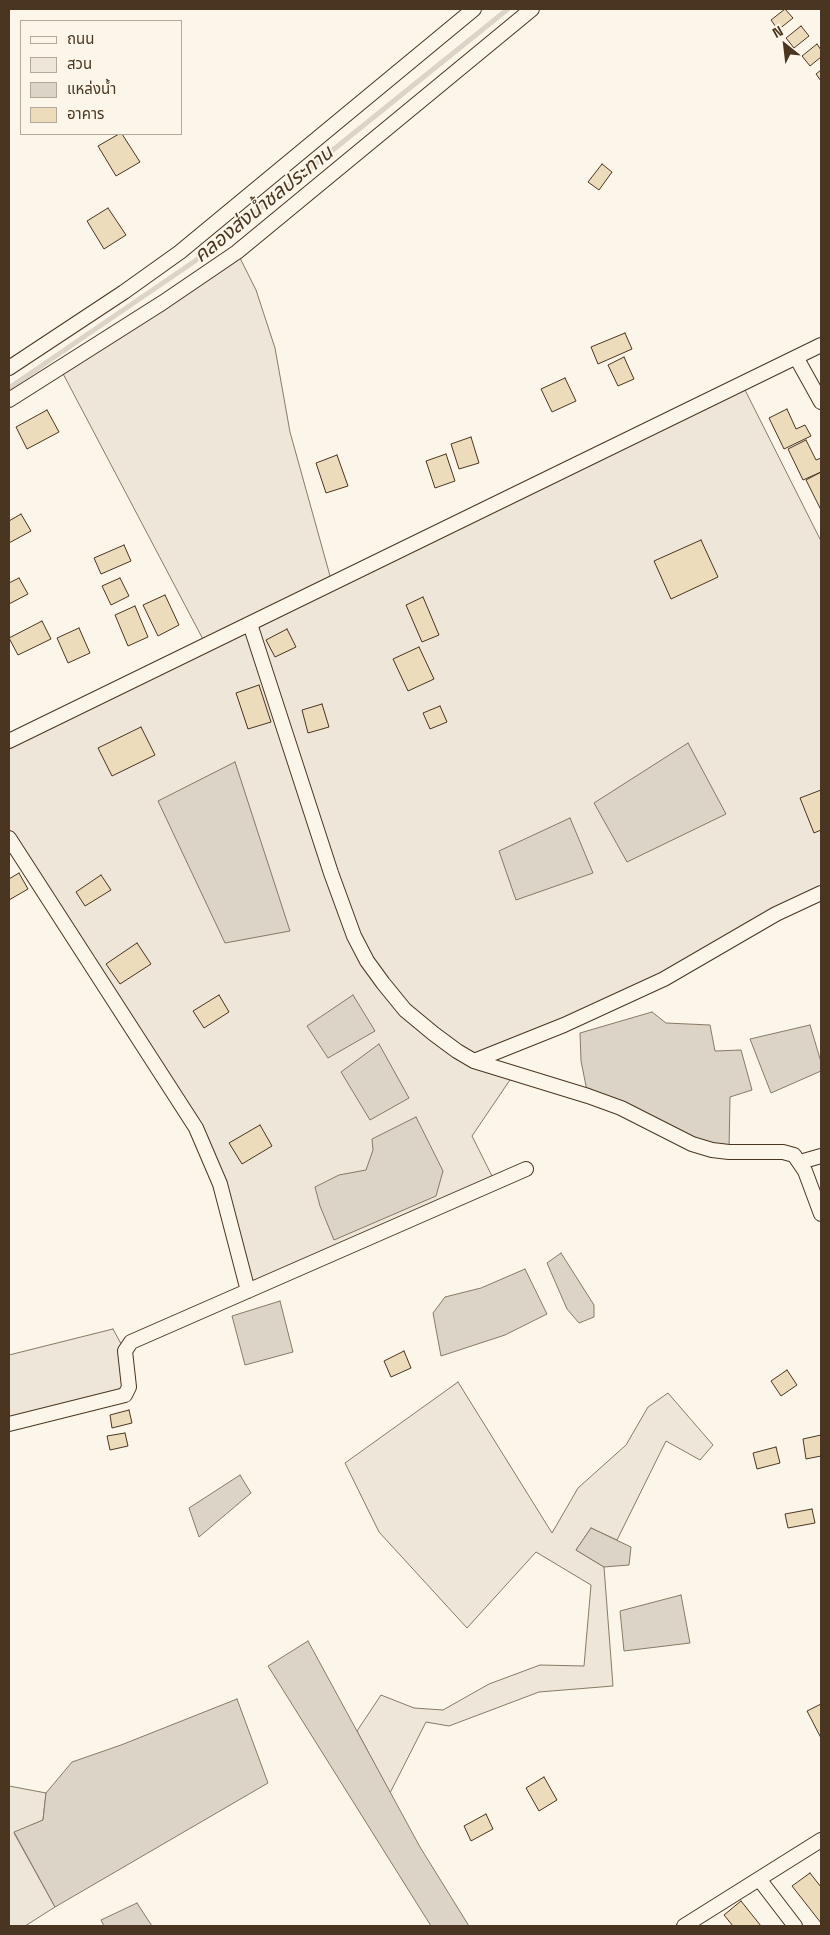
<!DOCTYPE html>
<html>
<head>
<meta charset="utf-8">
<style>
	body { margin:0 }
	#map { position:relative; width:830px; height:1935px; overflow:hidden; background:#fbf6e9; font-family:"Space Grotesk","Noto Sans Thai",sans-serif }
	canvas { display:block }
	.frame { position:absolute; inset:0; border:10px solid #4a3520; pointer-events:none }
	.legend { position:absolute; left:20px; top:20px; width:162px; height:115px; box-sizing:border-box; background:#fbf6e9; border:1px solid #b4a999; margin:0; padding:6px 9px; list-style:none; font-size:15px; color:#4a3520 }
	.legend li { display:flex; align-items:center; gap:10px; height:25px }
	.legend b { width:25px; border:1px solid #b4a999 }
	.north { position:absolute; left:760px; top:20px; width:50px; height:50px; -webkit-text-stroke:4px #fbf6e9; paint-order:stroke; rotate:331deg; font-size:14px; font-weight:700; line-height:20px; text-align:center; color:#4a3520 }
	.north::after { content:''; display:block; margin:auto; width:18px; height:22px; background:#4a3520; clip-path:polygon(50% 0,100% 100%,50% 72%,0 100%) }
</style>
</head>
<body>
<div id="map">
<canvas width="830" height="1935"></canvas>
<div class="frame"></div>
<ul class="legend">
<li><b style="height:6px;background:#fbf6e9"></b>ถนน</li>
<li><b style="height:14px;background:#ede6d9"></b>สวน</li>
<li><b style="height:14px;background:#dcd4c6"></b>แหล่งน้ำ</li>
<li><b style="height:14px;background:#ecdcbc"></b>อาคาร</li>
</ul>
<div class="north">N</div>
</div>
<script>
const g = document.querySelector('canvas').getContext('2d');
g.lineJoin = 'round';
function fill(path, color) {
  g.fillStyle = color;
  g.fill(path, 'evenodd');
}
function poly(rows) {
  const path = new Path2D();
  for (const r of rows) {
    path.moveTo(r[0], r[1]);
    for (let i = 2; i < r.length; i += 2) path.lineTo(r[i], r[i + 1]);
  }
  return path;
}
function trace(path, color, width, dash) {
  g.strokeStyle = color;
  g.lineWidth = width;
  g.lineCap = dash ? 'butt' : 'round';
  g.setLineDash(dash || []);
  g.stroke(path);
}
function drawText(font, color, halo, rows, align = 'center') {
  g.font = font + ' "Space Grotesk","Noto Sans Thai",sans-serif';
  g.lineWidth = 4;
  g.setLineDash([]);
  g.textBaseline = 'middle';
  g.strokeStyle = halo;
  g.fillStyle = color;
  for (const [text, x, y, turn = 0] of rows) {
    g.save();
    g.translate(x, y);
    g.rotate((+turn || 0) * Math.PI / 180);
    g.textAlign = isNaN(turn) ? turn : align;
    if (halo) g.strokeText(text, 0, 0);
    g.fillText(text, 0, 0);
    g.restore();
  }
}
const green = poly([
	[237,252,256,290,275,348,290,432,332,583,742,384,821,541,821,893,664,979,475,1061,514,1074,472,1136,495,1182,248,1291,209,1156,9,838,9,741,206,645,60,368,237,252],
	[113,1329,125,1351,129,1387,9,1424,9,1355,113,1329],
	[458,1382,552,1533,578,1488,626,1445,648,1407,668,1393,713,1445,700,1460,666,1441,617,1540,591,1528,576,1550,604,1567,613,1686,539,1692,449,1726,426,1722,390,1793,357,1731,381,1695,414,1708,443,1710,489,1684,540,1665,584,1666,591,1585,536,1552,467,1628,379,1532,345,1463,458,1382],
	[9,1786,46,1793,43,1820,14,1833,55,1907,25,1926,9,1926,9,1786]
]);
const water = poly([
	[688,743,726,814,627,862,594,803,688,743],
	[235,762,290,931,225,943,158,801,235,762],
	[570,818,593,873,516,900,499,851,570,818],
	[353,995,375,1031,328,1058,307,1026,353,995],
	[652,1012,666,1023,710,1025,715,1051,741,1050,752,1090,730,1097,729,1152,588,1096,581,1061,580,1033,652,1012],
	[810,1025,821,1062,821,1071,771,1093,750,1039,810,1025],
	[379,1044,409,1098,370,1120,341,1072,379,1044],
	[416,1117,443,1171,436,1196,334,1240,320,1206,315,1187,339,1175,366,1170,373,1150,372,1139,416,1117],
	[561,1253,594,1305,594,1317,579,1323,567,1309,547,1263,561,1253],
	[525,1269,547,1314,505,1335,441,1356,433,1313,445,1297,481,1288,525,1269],
	[280,1301,293,1352,245,1365,232,1316,280,1301],
	[240,1475,251,1493,199,1537,189,1508,240,1475],
	[591,1528,631,1547,629,1565,604,1567,576,1550,591,1528],
	[681,1595,690,1643,624,1651,620,1611,681,1595],
	[308,1641,420,1847,469,1926,431,1926,268,1666,308,1641],
	[237,1699,268,1783,55,1907,14,1832,43,1820,46,1793,72,1762,121,1745,237,1699],
	[137,1903,152,1926,104,1926,101,1920,137,1903]
]);
const stream = poly([
	[9,388,195,261,508,9]
]);
const building = poly([
	[785,9,793,18,778,30,771,20,785,9],
	[801,26,809,36,794,48,786,38,801,26],
	[817,44,821,50,821,57,810,66,802,56,817,44],
	[821,70,821,81,816,74,821,70],
	[119,134,122,134,140,162,116,176,98,146,119,134],
	[602,164,612,172,599,190,588,182,602,164],
	[108,208,126,235,104,249,87,221,108,208],
	[625,333,632,349,598,364,591,347,625,333],
	[624,357,634,379,618,386,608,365,624,357],
	[565,378,576,401,552,412,541,389,565,378],
	[787,409,796,429,805,425,811,436,784,449,769,418,787,409],
	[47,410,59,432,27,449,16,427,47,410],
	[471,437,479,463,459,469,451,444,471,437],
	[806,440,816,460,821,458,821,472,803,480,788,449,806,440],
	[446,454,455,481,435,488,426,461,446,454],
	[337,455,348,486,326,493,316,463,337,455],
	[821,472,821,510,806,480,821,472],
	[21,514,31,531,9,543,9,521,21,514],
	[701,540,718,577,671,599,654,561,701,540],
	[124,545,131,561,101,574,94,558,124,545],
	[19,578,28,594,9,604,9,583,19,578],
	[120,578,129,596,111,605,102,586,120,578],
	[165,595,179,625,158,636,143,605,165,595],
	[423,597,439,635,422,642,406,605,423,597],
	[135,606,148,637,128,646,115,615,135,606],
	[42,621,51,639,18,655,9,638,42,621],
	[79,628,90,653,68,663,57,638,79,628],
	[287,629,296,647,275,657,266,640,287,629],
	[419,647,434,679,408,691,393,659,419,647],
	[259,685,271,722,248,729,236,693,259,685],
	[322,704,329,727,308,733,302,710,322,704],
	[440,706,447,722,430,729,423,713,440,706],
	[141,727,155,755,112,776,98,748,141,727],
	[821,790,821,830,814,833,800,798,821,790],
	[19,873,28,889,9,900,9,879,19,873],
	[101,875,111,890,85,906,76,892,101,875],
	[137,943,151,964,120,984,106,964,137,943],
	[219,995,229,1012,204,1028,193,1011,219,995],
	[260,1125,272,1146,242,1164,229,1143,260,1125],
	[404,1351,411,1368,391,1377,384,1361,404,1351],
	[787,1370,797,1385,781,1396,771,1381,787,1370],
	[129,1410,132,1423,112,1428,110,1415,129,1410],
	[125,1433,128,1446,110,1450,107,1436,125,1433],
	[821,1435,821,1456,806,1459,803,1439,821,1435],
	[776,1447,780,1463,757,1469,753,1453,776,1447],
	[812,1509,815,1523,788,1528,785,1514,812,1509],
	[821,1704,821,1738,807,1711,821,1704],
	[544,1777,557,1800,539,1811,526,1788,544,1777],
	[486,1814,493,1829,471,1841,464,1826,486,1814],
	[810,1873,821,1887,821,1923,792,1886,810,1873],
	[741,1901,761,1926,733,1926,724,1915,741,1901]
]);
const street = poly([
	[796,357,821,402],
	[9,368,124,292,180,252,474,9],
	[9,400,162,303,237,252,532,9],
	[250,624,331,873,354,936,367,961,383,983,405,1010,434,1034,457,1051,474,1061,588,1096,621,1108,692,1144,712,1150,729,1152,783,1152,794,1155,805,1171,821,1214],
	[9,741,821,345],
	[9,838,196,1128,220,1184,248,1291],
	[474,1061,564,1025,664,979,776,914,821,893],
	[800,1162,821,1156],
	[9,1424,125,1395,129,1387,125,1351,131,1342,526,1169],
	[759,1879,795,1926],
	[684,1926,821,1840]
]);
const waterNames = [
	["คลองส่งน้ำชลประทาน",264,205,-39]
];
fill(green, '#ede6d9');
trace(green, '#887966', 1);
fill(water, '#dcd4c6');
trace(water, '#887966', 1);
trace(stream, '#dcd4c6', 5);
fill(building, '#ecdcbc');
trace(building, '#4a3520', 1);
trace(street, '#4a3520', 16);
trace(street, '#fbf6e9', 14);
drawText('italic 20px', '#4a3520', '#fbf6e9', waterNames);
</script>
</body>
</html>
